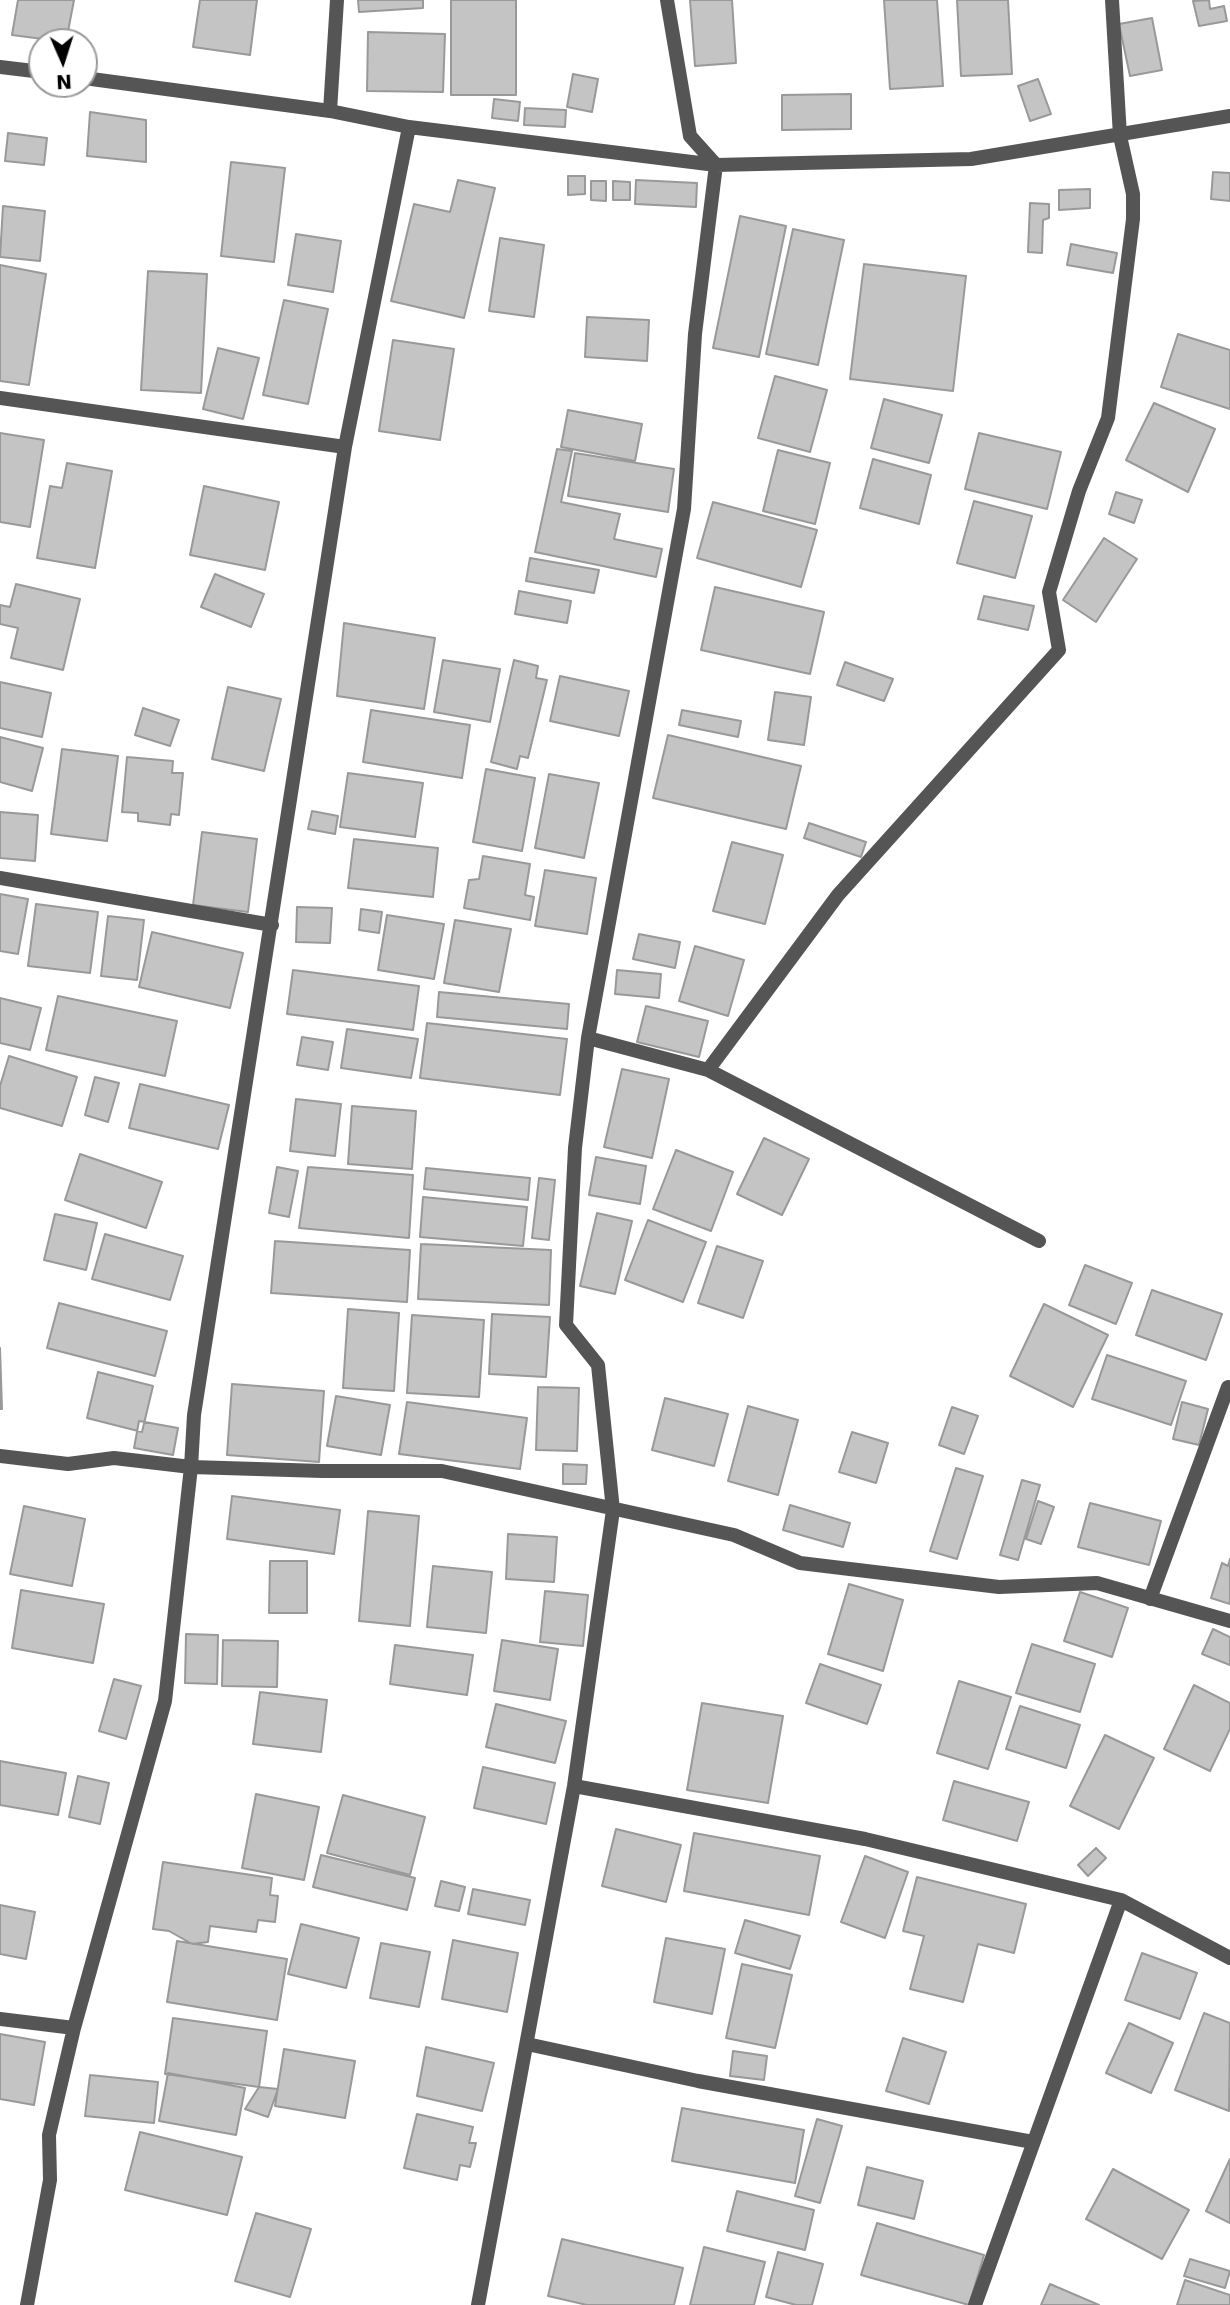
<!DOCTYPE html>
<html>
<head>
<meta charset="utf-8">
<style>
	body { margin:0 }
	#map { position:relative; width:1230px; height:2305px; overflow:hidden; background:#fff; font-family:"DejaVu Sans",sans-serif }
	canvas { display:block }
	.north { position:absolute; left:28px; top:28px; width:70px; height:70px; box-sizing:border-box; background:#fff; border:2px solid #999; border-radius:50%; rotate:177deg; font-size:19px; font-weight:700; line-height:28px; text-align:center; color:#000 }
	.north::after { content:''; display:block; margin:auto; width:24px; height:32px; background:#000; clip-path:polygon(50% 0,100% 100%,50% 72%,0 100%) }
</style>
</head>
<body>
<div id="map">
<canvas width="1230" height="2305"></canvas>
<div class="north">N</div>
</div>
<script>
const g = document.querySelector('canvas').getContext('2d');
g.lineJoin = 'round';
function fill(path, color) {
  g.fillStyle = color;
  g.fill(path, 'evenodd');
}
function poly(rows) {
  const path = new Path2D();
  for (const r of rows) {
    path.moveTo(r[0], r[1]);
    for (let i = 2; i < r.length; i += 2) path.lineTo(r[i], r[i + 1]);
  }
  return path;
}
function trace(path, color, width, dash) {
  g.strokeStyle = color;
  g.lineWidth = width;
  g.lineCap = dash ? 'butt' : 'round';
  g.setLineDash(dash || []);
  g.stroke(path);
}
const building = poly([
	[18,0,74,0,66,42,12,35,18,0],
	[200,0,257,0,250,55,193,47,200,0],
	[358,0,423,0,423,8,359,12,358,0],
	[451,0,516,0,516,95,451,95,451,0],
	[690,0,732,0,736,63,695,66,690,0],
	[884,0,937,0,943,86,890,89,884,0],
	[957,0,1008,0,1012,74,961,76,957,0],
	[1209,0,1210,9,1224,6,1227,21,1199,26,1193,1,1209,0],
	[1152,18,1162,70,1130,76,1119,24,1152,18],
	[368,32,445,34,443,92,367,91,368,32],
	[573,74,598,79,592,112,567,107,573,74],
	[1038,79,1051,114,1030,121,1018,86,1038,79],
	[851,94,851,129,782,130,782,95,851,94],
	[494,99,520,102,518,121,492,118,494,99],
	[525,108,566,110,565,127,524,125,525,108],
	[90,112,146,120,146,162,87,156,90,112],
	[8,133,47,138,44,165,5,161,8,133],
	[231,162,285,168,274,262,221,256,231,162],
	[1213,172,1230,173,1230,201,1211,199,1213,172],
	[568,176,585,176,585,194,568,195,568,176],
	[458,180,495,188,464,318,391,301,414,204,450,212,458,180],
	[636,180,697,183,696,207,635,204,636,180],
	[591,181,606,181,606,201,591,200,591,181],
	[613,181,630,182,630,200,613,200,613,181],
	[1090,189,1090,208,1059,210,1059,190,1090,189],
	[1030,203,1049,204,1049,218,1043,220,1042,253,1028,252,1030,203],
	[3,206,45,211,40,261,0,257,3,206],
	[740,216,786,226,759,357,713,348,740,216],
	[793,229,844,240,818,365,766,354,793,229],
	[296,234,341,241,333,292,288,285,296,234],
	[500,238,544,245,534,317,489,311,500,238],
	[1071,244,1117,253,1113,273,1067,265,1071,244],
	[864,264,966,276,953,391,850,379,864,264],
	[0,265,46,274,29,385,0,381,0,265],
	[148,271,207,274,201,393,141,390,148,271],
	[284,300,328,309,308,404,263,395,284,300],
	[587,317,649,320,647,361,585,357,587,317],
	[1178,334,1230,350,1230,409,1161,387,1178,334],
	[393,340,454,349,440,440,379,431,393,340],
	[218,348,259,358,243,419,203,409,218,348],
	[775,376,827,390,810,452,758,438,775,376],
	[884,399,942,415,929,463,871,448,884,399],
	[1154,403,1215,429,1188,492,1126,460,1154,403],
	[568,410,642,424,635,461,561,447,568,410],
	[0,433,44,440,30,527,0,522,0,433],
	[979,433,1061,452,1047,509,965,489,979,433],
	[557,449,572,451,561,502,620,514,614,539,662,549,656,577,535,552,557,449],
	[778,450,830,463,815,524,763,511,778,450],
	[575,453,674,469,668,512,568,496,575,453],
	[873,459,931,475,919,524,860,508,873,459],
	[67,463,112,471,95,568,37,558,50,486,62,488,67,463],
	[204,486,279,502,265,570,190,555,204,486],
	[1116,492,1142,500,1134,523,1109,514,1116,492],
	[974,501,1032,516,1015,578,957,563,974,501],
	[713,502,817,530,801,587,697,558,713,502],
	[1104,538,1137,559,1096,622,1063,600,1104,538],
	[530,558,599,570,594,593,526,581,530,558],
	[215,574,264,594,251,627,201,607,215,574],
	[16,584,80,599,63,670,11,658,18,628,0,624,0,605,10,607,16,584],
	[715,587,824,612,810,674,701,650,715,587],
	[519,591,571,601,567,623,515,614,519,591],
	[984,596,1034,606,1028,630,978,619,984,596],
	[344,623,435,638,424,709,337,696,344,623],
	[443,660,500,669,490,722,434,712,443,660],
	[514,660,538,666,536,678,547,680,528,758,520,756,517,769,491,762,514,660],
	[845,662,893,679,884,701,837,685,845,662],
	[560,676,629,691,619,736,550,721,560,676],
	[0,682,51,693,42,737,0,728,0,682],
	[228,687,281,699,264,771,212,759,228,687],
	[775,692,811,697,804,745,768,740,775,692],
	[143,708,179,720,170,746,135,735,143,708],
	[371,710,470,725,462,778,363,762,371,710],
	[682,710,741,721,738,737,679,725,682,710],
	[668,735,801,766,786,829,653,798,668,735],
	[0,737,43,748,32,791,0,782,0,737],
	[62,749,118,756,107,841,51,834,62,749],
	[127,757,173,761,172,773,183,773,179,815,171,814,170,825,138,821,138,813,122,812,127,757],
	[486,769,535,778,522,851,473,842,486,769],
	[348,773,423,783,415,837,340,827,348,773],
	[549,774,599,783,584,858,535,848,549,774],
	[312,811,338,816,335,834,308,829,312,811],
	[0,812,38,815,35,861,0,858,0,812],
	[809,823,866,842,861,857,804,838,809,823],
	[202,832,257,839,248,912,193,905,202,832],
	[354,839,438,848,433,897,348,888,354,839],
	[732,842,783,855,765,924,713,911,732,842],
	[483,856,530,864,525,895,534,897,530,920,464,908,469,880,479,879,483,856],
	[545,870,596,878,587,934,535,926,545,870],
	[0,894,28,899,18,954,0,951,0,894],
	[36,904,98,912,90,973,28,966,36,904],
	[297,907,332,908,330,943,296,942,297,907],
	[361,909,382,912,379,933,359,930,361,909],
	[387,915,444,924,434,979,378,970,387,915],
	[108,916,144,920,137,980,101,976,108,916],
	[455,920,511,929,499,992,444,983,455,920],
	[152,932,243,953,230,1008,139,987,152,932],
	[639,934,680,942,675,968,633,959,639,934],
	[695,946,744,960,728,1016,679,1001,695,946],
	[293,970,419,986,413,1030,287,1014,293,970],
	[617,970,661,974,659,998,615,994,617,970],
	[439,992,569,1004,567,1029,437,1017,439,992],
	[58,996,177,1021,165,1076,46,1050,58,996],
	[0,998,41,1008,30,1050,0,1043,0,998],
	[646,1006,708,1021,699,1057,637,1042,646,1006],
	[427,1023,567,1039,560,1095,420,1078,427,1023],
	[347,1029,418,1039,411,1078,341,1068,347,1029],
	[302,1037,333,1042,328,1070,297,1065,302,1037],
	[9,1056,77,1077,62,1126,0,1108,0,1086,9,1056],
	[622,1069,669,1079,652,1158,604,1147,622,1069],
	[95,1077,119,1083,108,1122,85,1115,95,1077],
	[140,1084,229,1105,218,1149,129,1128,140,1084],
	[296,1099,341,1104,335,1156,290,1151,296,1099],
	[352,1106,416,1111,412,1169,348,1164,352,1106],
	[764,1138,809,1159,782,1215,737,1194,764,1138],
	[676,1150,733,1172,711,1231,653,1209,676,1150],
	[80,1154,162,1182,146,1228,65,1200,80,1154],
	[596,1157,646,1166,640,1204,589,1195,596,1157],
	[277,1167,298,1171,289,1217,269,1213,277,1167],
	[308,1167,413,1175,409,1238,299,1228,308,1167],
	[426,1168,530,1178,528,1200,424,1189,426,1168],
	[539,1178,555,1180,549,1240,532,1238,539,1178],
	[423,1197,527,1207,523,1246,420,1237,423,1197],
	[597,1213,632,1221,615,1294,580,1286,597,1213],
	[55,1214,97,1223,86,1270,44,1260,55,1214],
	[648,1220,706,1242,683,1302,625,1280,648,1220],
	[105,1234,183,1256,170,1300,92,1279,105,1234],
	[275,1241,410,1250,407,1302,271,1293,275,1241],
	[421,1244,551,1250,549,1305,418,1299,421,1244],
	[717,1246,763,1261,743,1318,698,1303,717,1246],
	[1085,1265,1132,1283,1116,1324,1069,1305,1085,1265],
	[1152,1290,1222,1314,1206,1360,1136,1335,1152,1290],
	[59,1303,167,1331,155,1376,47,1348,59,1303],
	[1044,1304,1108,1335,1073,1407,1010,1376,1044,1304],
	[348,1309,399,1313,394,1391,343,1388,348,1309],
	[492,1314,550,1317,546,1377,489,1374,492,1314],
	[412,1315,484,1320,479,1397,407,1393,412,1315],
	[0,1348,2,1409,0,1409,0,1348],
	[1107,1355,1186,1381,1171,1425,1092,1399,1107,1355],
	[98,1372,153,1386,142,1432,87,1418,98,1372],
	[232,1384,324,1391,319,1462,227,1455,232,1384],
	[538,1387,579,1388,577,1451,536,1450,538,1387],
	[336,1396,390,1405,381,1455,327,1446,336,1396],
	[665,1398,728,1414,714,1466,652,1450,665,1398],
	[407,1402,527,1418,520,1469,399,1454,407,1402],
	[1182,1402,1208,1409,1199,1445,1173,1439,1182,1402],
	[748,1406,798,1420,778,1495,728,1481,748,1406],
	[952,1407,978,1416,964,1454,939,1445,952,1407],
	[139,1421,178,1428,173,1455,134,1448,139,1421],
	[852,1432,888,1443,876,1483,839,1472,852,1432],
	[563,1464,587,1465,586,1484,563,1484,563,1464],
	[956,1468,983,1476,957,1559,930,1551,956,1468],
	[1022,1480,1040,1485,1018,1560,1000,1555,1022,1480],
	[232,1496,340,1510,334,1554,227,1539,232,1496],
	[1038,1501,1054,1507,1041,1544,1026,1539,1038,1501],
	[1090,1503,1161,1521,1149,1565,1078,1547,1090,1503],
	[790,1505,850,1523,843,1547,783,1530,790,1505],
	[24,1506,85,1519,72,1586,10,1574,24,1506],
	[368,1511,419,1516,410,1626,359,1621,368,1511],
	[508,1534,557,1537,554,1582,506,1579,508,1534],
	[1230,1559,1230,1604,1211,1598,1222,1563,1228,1566,1230,1559],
	[270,1561,307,1561,307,1613,269,1613,270,1561],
	[433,1566,492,1572,486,1633,427,1627,433,1566],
	[849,1584,903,1600,883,1671,828,1654,849,1584],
	[21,1590,104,1604,93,1663,12,1648,21,1590],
	[545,1591,588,1595,583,1646,540,1642,545,1591],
	[1080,1592,1128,1608,1112,1657,1064,1641,1080,1592],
	[1213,1629,1230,1637,1230,1665,1202,1654,1213,1629],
	[186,1634,218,1635,217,1684,185,1683,186,1634],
	[223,1640,278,1641,277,1687,222,1686,223,1640],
	[502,1640,558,1649,550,1700,494,1691,502,1640],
	[1032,1644,1095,1664,1080,1712,1016,1693,1032,1644],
	[395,1645,473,1655,467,1695,390,1684,395,1645],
	[820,1664,881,1685,867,1724,806,1703,820,1664],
	[114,1679,141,1686,126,1739,99,1731,114,1679],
	[959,1681,1011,1697,988,1769,937,1753,959,1681],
	[1194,1685,1230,1703,1230,1729,1210,1771,1164,1749,1194,1685],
	[260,1692,327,1700,321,1752,253,1744,260,1692],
	[702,1703,783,1716,768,1803,687,1790,702,1703],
	[496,1704,566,1721,555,1763,486,1747,496,1704],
	[1020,1706,1080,1725,1066,1768,1006,1749,1020,1706],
	[1105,1735,1154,1758,1119,1829,1070,1806,1105,1735],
	[0,1761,66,1773,58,1815,0,1805,0,1761],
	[483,1767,555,1783,546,1824,474,1808,483,1767],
	[78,1776,109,1783,100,1824,69,1817,78,1776],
	[954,1781,1029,1802,1017,1841,943,1820,954,1781],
	[256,1794,319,1807,304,1880,242,1868,256,1794],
	[343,1795,425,1817,410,1875,327,1853,343,1795],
	[616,1829,681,1845,666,1902,602,1886,616,1829],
	[694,1833,820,1856,809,1915,684,1891,694,1833],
	[1096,1848,1106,1858,1088,1876,1078,1865,1096,1848],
	[321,1855,415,1878,407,1910,313,1887,321,1855],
	[865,1856,908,1872,885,1938,841,1922,865,1856],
	[163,1862,272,1878,270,1895,278,1896,275,1922,258,1920,256,1932,210,1926,208,1942,192,1944,169,1931,153,1929,163,1862],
	[917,1877,1026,1904,1014,1953,978,1944,963,2002,910,1989,924,1936,903,1931,917,1877],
	[441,1881,465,1887,459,1911,435,1906,441,1881],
	[473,1889,530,1900,525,1925,468,1914,473,1889],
	[0,1905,35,1912,26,1959,0,1954,0,1905],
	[745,1920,800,1936,790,1969,735,1953,745,1920],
	[301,1924,359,1938,346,1988,288,1974,301,1924],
	[666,1938,725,1949,712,2014,654,2002,666,1938],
	[453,1940,518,1953,507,2012,442,1999,453,1940],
	[177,1941,287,1959,277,2020,167,2002,177,1941],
	[381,1943,430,1952,419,2007,370,1998,381,1943],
	[1142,1953,1197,1973,1180,2019,1125,2000,1142,1953],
	[742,1964,792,1975,775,2048,726,2038,742,1964],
	[1204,2013,1230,2023,1229,2111,1175,2090,1204,2013],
	[173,2018,267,2031,259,2087,165,2074,173,2018],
	[1129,2023,1173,2043,1151,2093,1106,2073,1129,2023],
	[0,2034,45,2042,34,2105,0,2099,0,2034],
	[903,2038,946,2052,929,2104,886,2091,903,2038],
	[426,2047,494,2063,482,2111,417,2096,426,2047],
	[284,2049,355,2061,345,2118,275,2106,284,2049],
	[733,2051,767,2056,764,2080,730,2076,733,2051],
	[168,2073,245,2088,236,2135,159,2121,168,2073],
	[90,2075,158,2082,154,2123,85,2116,90,2075],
	[259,2087,278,2089,268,2117,245,2109,259,2087],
	[682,2108,804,2130,795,2183,672,2161,682,2108],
	[417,2114,473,2127,469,2143,476,2143,470,2167,460,2165,457,2180,404,2168,417,2114],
	[817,2119,842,2126,820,2203,795,2196,817,2119],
	[140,2132,242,2157,227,2215,125,2190,140,2132],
	[1230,2159,1230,2223,1206,2211,1230,2159],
	[867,2167,923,2181,914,2219,858,2205,867,2167],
	[1113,2169,1189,2210,1162,2259,1086,2219,1113,2169],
	[737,2191,814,2210,805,2250,727,2231,737,2191],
	[256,2213,311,2229,290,2297,235,2281,256,2213],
	[877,2223,984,2255,969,2305,861,2275,877,2223],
	[562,2239,683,2268,674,2305,587,2305,548,2296,562,2239],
	[704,2247,765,2262,754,2305,690,2305,704,2247],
	[778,2252,823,2264,812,2305,796,2305,766,2297,778,2252],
	[1190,2259,1230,2271,1225,2288,1184,2276,1190,2259],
	[1185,2280,1230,2295,1230,2305,1177,2305,1185,2280],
	[1050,2284,1099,2305,1041,2305,1050,2284]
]);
const minor = poly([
	[0,67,42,72],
	[84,78,330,111,409,127,716,165,971,159,1230,116],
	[330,111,337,0],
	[0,398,345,447],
	[0,878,272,925],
	[588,1038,708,1070,1039,1241],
	[708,1070,838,895,1059,650,1049,592,1079,491,1108,418,1133,219,1133,194,1120,136,1112,0],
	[0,1456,68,1464,114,1458,191,1467,322,1471,442,1471,734,1535,800,1563,999,1587,1097,1583,1230,1621],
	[1150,1599,1228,1387],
	[574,1786,865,1839,1121,1900,1230,1958],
	[0,2019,74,2028],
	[527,2044,698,2081,1033,2142],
	[27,2305,50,2180,49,2135,74,2028,165,1701,191,1467,194,1415,345,447,409,127],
	[478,2305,574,1786,613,1510,598,1365,566,1325,575,1148,588,1038,684,509,695,334,716,165,690,136,667,0],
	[975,2305,1121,1900]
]);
fill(building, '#c4c4c4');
trace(building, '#999', 2);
trace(minor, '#555', 14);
</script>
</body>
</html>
